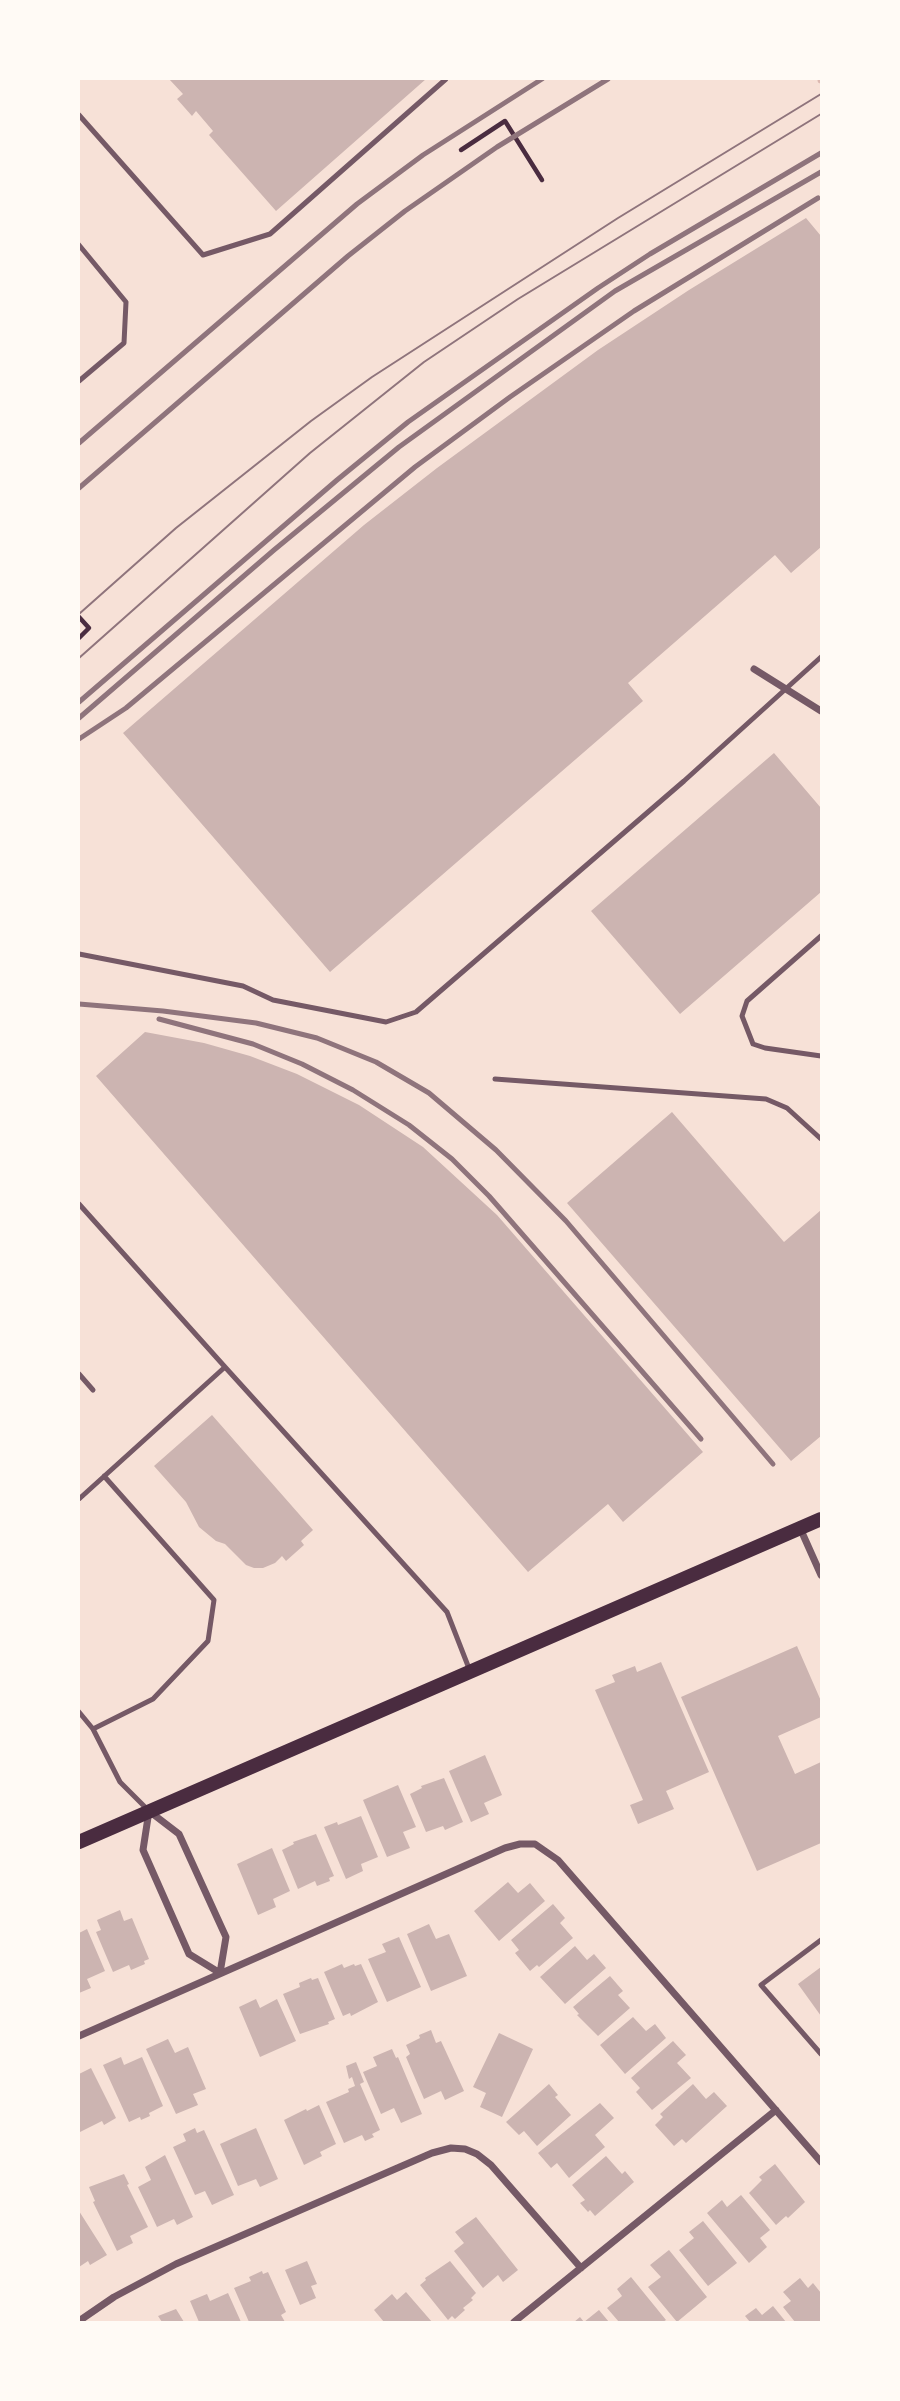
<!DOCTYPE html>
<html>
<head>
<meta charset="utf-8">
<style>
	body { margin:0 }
	#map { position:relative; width:900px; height:2401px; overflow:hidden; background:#f7e1d7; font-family:"Source Sans 3",sans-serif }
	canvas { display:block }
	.frame { position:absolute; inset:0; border:80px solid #fffaf5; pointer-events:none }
</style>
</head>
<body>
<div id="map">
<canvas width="900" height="2401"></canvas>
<div class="frame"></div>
</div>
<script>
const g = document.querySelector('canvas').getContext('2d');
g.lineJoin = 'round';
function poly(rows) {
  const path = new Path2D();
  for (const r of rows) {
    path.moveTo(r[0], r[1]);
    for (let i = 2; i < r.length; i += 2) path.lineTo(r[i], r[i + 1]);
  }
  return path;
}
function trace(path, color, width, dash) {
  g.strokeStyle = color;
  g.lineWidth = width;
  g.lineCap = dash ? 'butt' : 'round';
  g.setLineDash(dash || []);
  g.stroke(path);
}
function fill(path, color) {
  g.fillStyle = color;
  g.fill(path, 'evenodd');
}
const stream = poly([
	[821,79,821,80]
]);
const building = poly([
	[169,79,426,79,276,211,209,135,213,131,196,111,192,116,177,99,183,94],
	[806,218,821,236,821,547,791,573,775,555,628,683,643,701,330,972,123,733,364,525,437,468,598,350,689,290],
	[774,753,821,808,821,892,680,1014,591,911],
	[145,1032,204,1043,250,1056,297,1074,359,1105,423,1147,497,1215,703,1452,623,1522,608,1504,528,1572,96,1076],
	[672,1112,784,1242,821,1210,821,1436,791,1461,567,1203],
	[212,1415,313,1530,301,1541,304,1545,286,1561,282,1556,275,1563,263,1568,254,1568,246,1565,225,1544,216,1541,199,1527,186,1502,154,1466],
	[797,1646,821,1701,821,1717,778,1736,795,1774,821,1762,821,1843,757,1871,681,1697],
	[661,1662,709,1772,666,1791,674,1809,638,1824,630,1805,643,1800,595,1690,615,1682,612,1675,635,1666,637,1672],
	[485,1755,502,1795,484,1803,489,1814,471,1822,449,1771],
	[444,1778,463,1822,445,1830,443,1826,426,1832,410,1794,422,1788,421,1786],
	[398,1785,416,1827,403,1832,410,1848,387,1857,363,1800],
	[361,1816,378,1857,361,1864,363,1871,346,1879,324,1827,337,1822,338,1825],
	[316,1834,334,1876,329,1878,330,1881,317,1886,315,1881,298,1889,282,1850,294,1844,293,1842],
	[272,1848,290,1891,273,1899,276,1907,258,1915,237,1864],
	[508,1882,518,1893,530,1883,545,1901,499,1941,474,1911],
	[553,1904,565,1918,560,1923,573,1938,539,1967,537,1965,530,1971,515,1953,519,1950,511,1940],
	[120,1910,124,1921,132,1918,149,1959,144,1961,145,1964,131,1970,129,1965,113,1972,96,1932,101,1930,97,1920],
	[429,1924,436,1939,449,1934,467,1976,431,1991,407,1934],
	[87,1929,105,1971,87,1979,91,1988,79,1993,79,1933],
	[399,1937,421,1987,387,2002,368,1959,386,1952,382,1944],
	[575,1946,587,1960,594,1954,606,1968,565,2004,540,1977],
	[342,1964,344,1968,354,1964,355,1966,361,1964,378,2002,351,2016,350,2013,343,2016,324,1972],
	[821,1967,821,2016,798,1984],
	[610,1976,623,1991,618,1995,630,2008,598,2036,577,2015,579,2014,573,2007],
	[311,1978,312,1980,318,1978,335,2019,328,2022,329,2024,300,2034,283,1994,300,1987,299,1983],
	[256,1999,260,2008,277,1999,296,2041,260,2057,239,2007],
	[633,2017,646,2031,655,2024,666,2038,625,2074,600,2045],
	[431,2030,436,2043,441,2041,464,2091,445,2100,441,2091,424,2099,406,2057,410,2054,406,2045,420,2038,419,2035],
	[499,2033,533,2049,502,2117,480,2107,486,2093,473,2087],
	[168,2039,175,2053,188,2047,206,2089,193,2094,198,2105,176,2114,146,2049],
	[673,2041,686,2055,677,2063,691,2078,652,2110,636,2092,640,2088,631,2078],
	[392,2049,396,2058,398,2057,422,2114,401,2123,394,2108,381,2114,363,2072,377,2066,373,2057],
	[121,2057,124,2065,142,2057,163,2106,149,2113,150,2116,141,2120,140,2117,129,2122,103,2065],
	[356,2062,364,2082,360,2084,380,2130,372,2134,374,2137,365,2141,362,2135,344,2143,326,2102,349,2092,348,2089,355,2086,352,2077,349,2079,346,2066],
	[91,2068,116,2118,104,2125,102,2121,80,2132,79,2074],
	[549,2084,558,2095,555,2097,571,2115,537,2146,524,2131,519,2135,506,2122],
	[693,2084,706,2099,714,2092,727,2106,686,2143,682,2139,674,2146,655,2125,663,2117,660,2114],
	[600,2103,614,2118,595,2135,605,2147,569,2178,557,2163,551,2168,538,2153],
	[319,2105,336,2144,320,2152,322,2156,304,2165,284,2120,306,2109,307,2111],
	[195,2128,197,2133,204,2130,234,2195,212,2205,205,2191,195,2195,173,2147,186,2141,183,2134],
	[256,2128,278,2179,260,2187,256,2179,238,2186,220,2144],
	[165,2155,193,2217,177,2225,174,2219,157,2227,138,2187,151,2180,145,2167],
	[606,2156,622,2174,625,2171,634,2182,595,2216,590,2210,588,2212,580,2203,585,2200,572,2185],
	[775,2164,805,2202,788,2218,786,2216,776,2225,749,2193,762,2180,759,2177],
	[124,2174,129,2184,127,2185,148,2227,130,2236,133,2243,117,2251,93,2202,95,2201,89,2187],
	[741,2195,770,2230,760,2238,767,2247,749,2263,707,2213,722,2200,727,2207],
	[79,2211,107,2255,90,2265,88,2261,79,2267],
	[476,2217,518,2270,503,2282,498,2275,483,2288,454,2251,464,2243,455,2232],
	[703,2221,737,2263,708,2286,679,2250,694,2238,689,2232],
	[669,2250,707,2297,677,2322,648,2287,661,2277,650,2265],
	[307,2261,317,2284,311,2286,316,2298,300,2305,285,2270],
	[450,2261,476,2293,471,2298,473,2300,463,2308,465,2310,455,2319,452,2316,448,2320,420,2285,426,2280,425,2278],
	[262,2271,263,2274,268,2272,286,2312,281,2315,285,2322,249,2322,234,2288,251,2281,249,2277],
	[631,2277,666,2320,663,2322,619,2322,607,2308,622,2296,617,2289],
	[800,2278,808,2288,813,2283,821,2293,821,2322,795,2322,783,2307,791,2301,783,2292],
	[406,2292,432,2322,384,2322,374,2310,392,2294,397,2300],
	[228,2293,241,2322,199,2322,190,2301,207,2294,210,2301],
	[773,2306,786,2322,750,2322,745,2316,756,2308,762,2315],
	[176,2309,184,2322,162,2322,158,2316],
	[599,2310,609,2322,574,2322,580,2317,584,2322]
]);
const path = poly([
	[461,150,505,121,542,180],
	[79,617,89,628,79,638]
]);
const service = poly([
	[79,115,203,255,270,234,446,79],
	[79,245,126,302,124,343,79,381],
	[821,936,747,1001,742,1016,753,1044,765,1048,821,1056],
	[79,954,243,986,273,1000,386,1022,416,1012,684,781,821,657],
	[495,1079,766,1099,787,1108,821,1139],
	[79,1204,225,1367],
	[79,1374,93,1390],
	[79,1499,225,1367,447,1612,470,1671],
	[79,1712,93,1729,120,1782,149,1811],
	[93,1729,153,1699,208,1641,214,1600,104,1476],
	[821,1940,761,1985,821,2054]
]);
const minor = poly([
	[754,669,821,711],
	[800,1528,821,1575],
	[149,1811,179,1834,215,1913,226,1937,220,1973,189,1954,143,1850,149,1811],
	[79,2036,505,1848,520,1844,535,1844,558,1860,821,2162],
	[79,2321,114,2297,176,2264,432,2153,451,2148,465,2149,477,2154,491,2165,581,2268],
	[514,2322,776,2110]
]);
const secondary = poly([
	[79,1842,821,1519]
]);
const tram = poly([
	[79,614,176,528,311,421,372,377,618,218,821,94],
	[79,658,310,453,424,362,518,299,821,114]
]);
const rail = poly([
	[79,443,357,204,423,155,542,79],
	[79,488,348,256,405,211,497,147,608,79],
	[79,702,337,480,408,422,598,288,650,254,821,153],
	[79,718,274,550,399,447,615,291,821,172],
	[79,739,126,708,415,467,510,397,634,311,818,198],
	[79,1004,163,1011,256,1023,317,1038,376,1062,429,1093,496,1150,566,1221,773,1464],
	[159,1019,253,1044,302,1064,353,1090,409,1125,452,1159,489,1196,701,1439]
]);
trace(stream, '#dcb8b0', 7);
fill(building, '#ccb4b1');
trace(path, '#4a2c40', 4.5);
trace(service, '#755966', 5);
trace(minor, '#755966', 7);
trace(secondary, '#4a2c40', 14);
trace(tram, '#8f747c', 2);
trace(rail, '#8f747c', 5);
</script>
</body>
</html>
